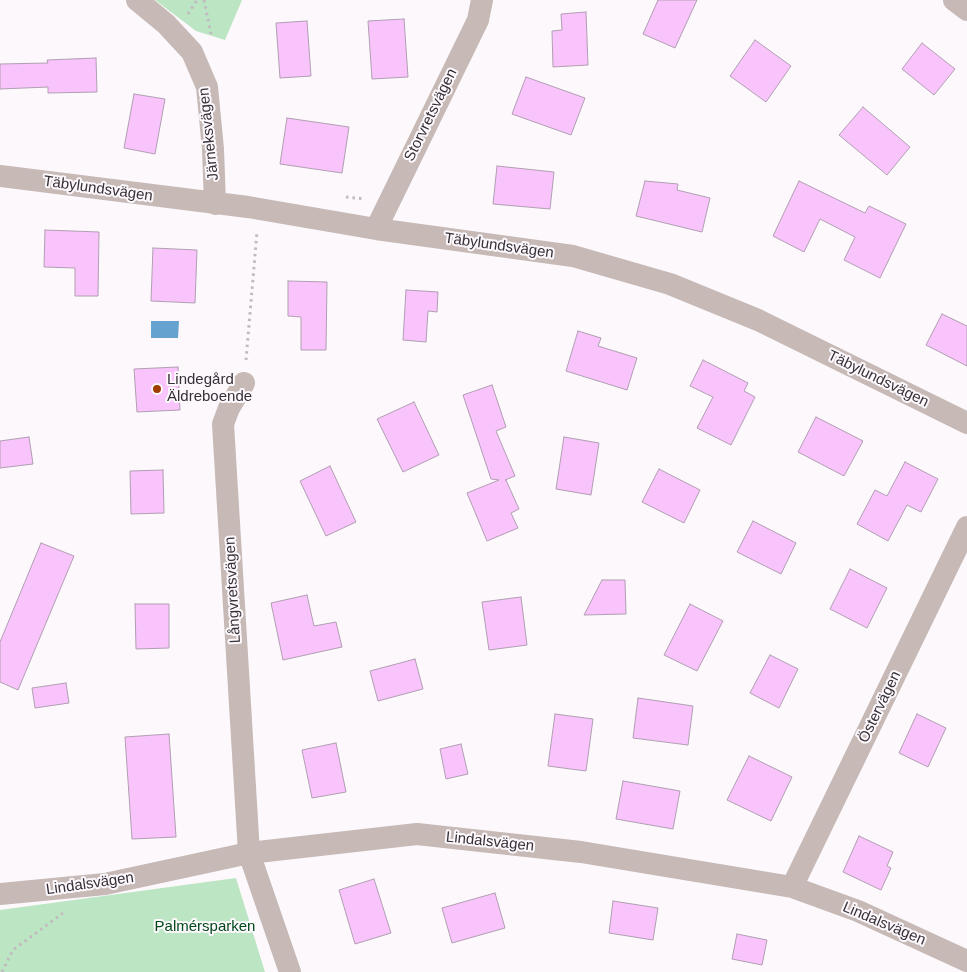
<!DOCTYPE html>
<html>
<head>
<meta charset="utf-8">
<style>
	body { margin:0 }
	canvas { display:block; background:#fcf8fc }
</style>
</head>
<body>
<canvas width="967" height="972"></canvas>
<script>
const g = document.querySelector('canvas').getContext('2d');
g.lineJoin = 'round';
function fill(path, color) {
  g.fillStyle = color;
  g.fill(path, 'evenodd');
}
function poly(rows) {
  const path = new Path2D();
  for (const r of rows) {
    path.moveTo(r[0], r[1]);
    for (let i = 2; i < r.length; i += 2) path.lineTo(r[i], r[i + 1]);
  }
  return path;
}
function trace(path, color, width, dash) {
  g.strokeStyle = color;
  g.lineWidth = width;
  g.lineCap = dash ? 'butt' : 'round';
  g.setLineDash(dash || []);
  g.stroke(path);
}
function drawText(font, color, halo, rows, align = 'center') {
  g.font = font + ' Arial,sans-serif';
  g.lineWidth = 4;
  g.setLineDash([]);
  g.textBaseline = 'middle';
  g.strokeStyle = halo;
  g.fillStyle = color;
  for (const [text, x, y, turn = 0] of rows) {
    g.save();
    g.translate(x, y);
    g.rotate((+turn || 0) * Math.PI / 180);
    g.textAlign = isNaN(turn) ? turn : align;
    if (halo) g.strokeText(text, 0, 0);
    g.fillText(text, 0, 0);
    g.restore();
  }
}
const green = poly([
	[155,0,242,0,225,40,196,31],
	[236,878,265,972,0,972,0,910]
]);
const water = poly([
	[151,321,179,321,178,338,151,338]
]);
const building = poly([
	[658,0,697,0,675,48,643,34,658,0],
	[586,12,588,65,553,67,552,31,562,30,561,14,586,12],
	[404,19,408,77,372,79,368,21,404,19],
	[307,21,311,76,280,78,276,23,307,21],
	[755,40,791,66,766,102,730,76,755,40],
	[922,43,955,69,934,95,902,69,922,43],
	[96,58,97,92,48,93,48,87,0,89,0,64,48,63,47,60,96,58],
	[526,77,585,98,571,135,512,114,526,77],
	[134,94,165,99,155,154,124,148,134,94],
	[863,107,910,147,887,175,839,135,863,107],
	[287,118,349,127,342,173,280,164,287,118],
	[497,166,554,172,550,209,493,204,497,166],
	[645,181,678,184,677,190,710,198,702,232,636,216,645,181],
	[799,181,865,213,869,206,906,224,880,278,844,260,855,237,820,219,804,252,773,236,799,181],
	[45,230,99,232,98,296,75,296,75,268,44,267,45,230],
	[153,248,197,250,195,303,151,301,153,248],
	[288,281,327,282,326,350,301,350,301,317,288,316,288,281],
	[406,290,438,292,437,312,428,311,426,342,403,340,406,290],
	[942,314,967,326,967,366,926,345,942,314],
	[578,331,601,338,598,346,637,358,627,390,566,371,578,331],
	[703,360,748,383,744,391,755,397,731,445,697,428,713,397,690,386,703,360],
	[178,367,180,410,137,412,134,369,178,367],
	[492,385,506,427,496,431,515,476,505,480,506,480,519,509,511,513,518,528,487,541,467,493,499,480,491,479,463,395,492,385],
	[414,402,439,455,403,472,377,419,414,402],
	[816,417,863,441,844,476,798,452,816,417],
	[29,437,33,464,0,468,0,441,29,437],
	[564,437,599,443,591,495,556,489,564,437],
	[905,462,938,479,921,512,907,505,888,541,857,524,875,490,887,496,905,462],
	[330,466,356,522,326,536,300,481,330,466],
	[659,469,700,490,684,523,642,502,659,469],
	[163,470,164,513,131,514,130,471,163,470],
	[753,521,796,543,781,574,737,552,753,521],
	[41,543,74,556,18,690,0,682,0,642,41,543],
	[850,569,887,588,867,628,830,609,850,569],
	[602,580,625,580,626,614,584,615,602,580],
	[307,595,314,626,336,622,342,647,283,660,271,603,307,595],
	[521,597,527,645,489,650,482,602,521,597],
	[135,604,169,604,169,648,136,649,135,604],
	[690,604,723,621,697,671,664,655,690,604],
	[770,655,798,669,779,708,750,693,770,655],
	[415,659,423,689,378,701,370,671,415,659],
	[66,683,69,703,35,708,32,688,66,683],
	[638,698,693,706,688,745,633,738,638,698],
	[555,714,593,719,586,771,548,766,555,714],
	[917,714,946,728,928,767,899,753,917,714],
	[169,734,176,837,132,839,125,737,169,734],
	[336,743,346,792,312,798,302,750,336,743],
	[461,744,468,774,446,779,440,749,461,744],
	[749,756,792,777,771,821,727,800,749,756],
	[623,781,680,791,673,829,616,819,623,781],
	[859,836,893,852,887,866,891,868,881,890,843,872,859,836],
	[374,879,391,933,355,944,339,890,374,879],
	[495,893,505,928,452,943,442,908,495,893],
	[613,901,658,908,653,940,609,933,613,901],
	[737,934,767,940,762,965,732,959,737,934]
]);
const path = poly([
	[204,0,211,34],
	[188,14,197,0],
	[346,197,365,199],
	[246,360,257,232],
	[2,972,13,950,63,913]
]);
const minor = poly([
	[137,0,166,24,192,52,207,87,213,149,215,204],
	[954,0,967,10],
	[0,176,248,207,376,229,573,256,670,284,758,320,967,423],
	[376,229,478,20,482,0],
	[244,383,229,408,223,424,249,853,290,972],
	[792,887,967,527],
	[0,894,105,884,249,853,417,834,581,852,792,887,858,911,967,961]
]);
const markers = [
	[157,389,5,"#a03d00"]
];
const streetNames = [
	["Storvretsvägen",431,115,-64],
	["Järneksvägen",209,134,-96],
	["Täbylundsvägen",98,189,8],
	["Täbylundsvägen",499,246,8],
	["Täbylundsvägen",878,379,26],
	["Långvretsvägen",233,590,-93],
	["Östervägen",880,707,-64],
	["Lindalsvägen",490,842,6],
	["Lindalsvägen",90,884,-8],
	["Lindalsvägen",884,924,23]
];
const poiNames = [
	["Lindegård",167,380],
	["Äldreboende",167,397]
];
const parkNames = [
	["Palmérsparken",205,927]
];
fill(green, '#bce6c3');
fill(water, '#65a2d0');
fill(building, '#f8c4fb');
trace(building, '#b19eb2', 1);
trace(path, '#c0bbc0', 3, [2.5, 4]);
trace(minor, '#c6b9b6', 22);
for (const [x, y, r, color] of markers) {
  const dot = new Path2D();
  dot.arc(x, y, r, 0, 2 * Math.PI);
  g.fillStyle = color;
  g.fill(dot);
  trace(dot, '#fcf8fc', 2);
}
drawText('15px', '#373038', '#fcf8fc', streetNames);
drawText('15px', '#373038', '#fcf8fc', poiNames, 'left');
drawText('15px', '#00471a', '#fcf8fc', parkNames);
</script>
</body>
</html>
